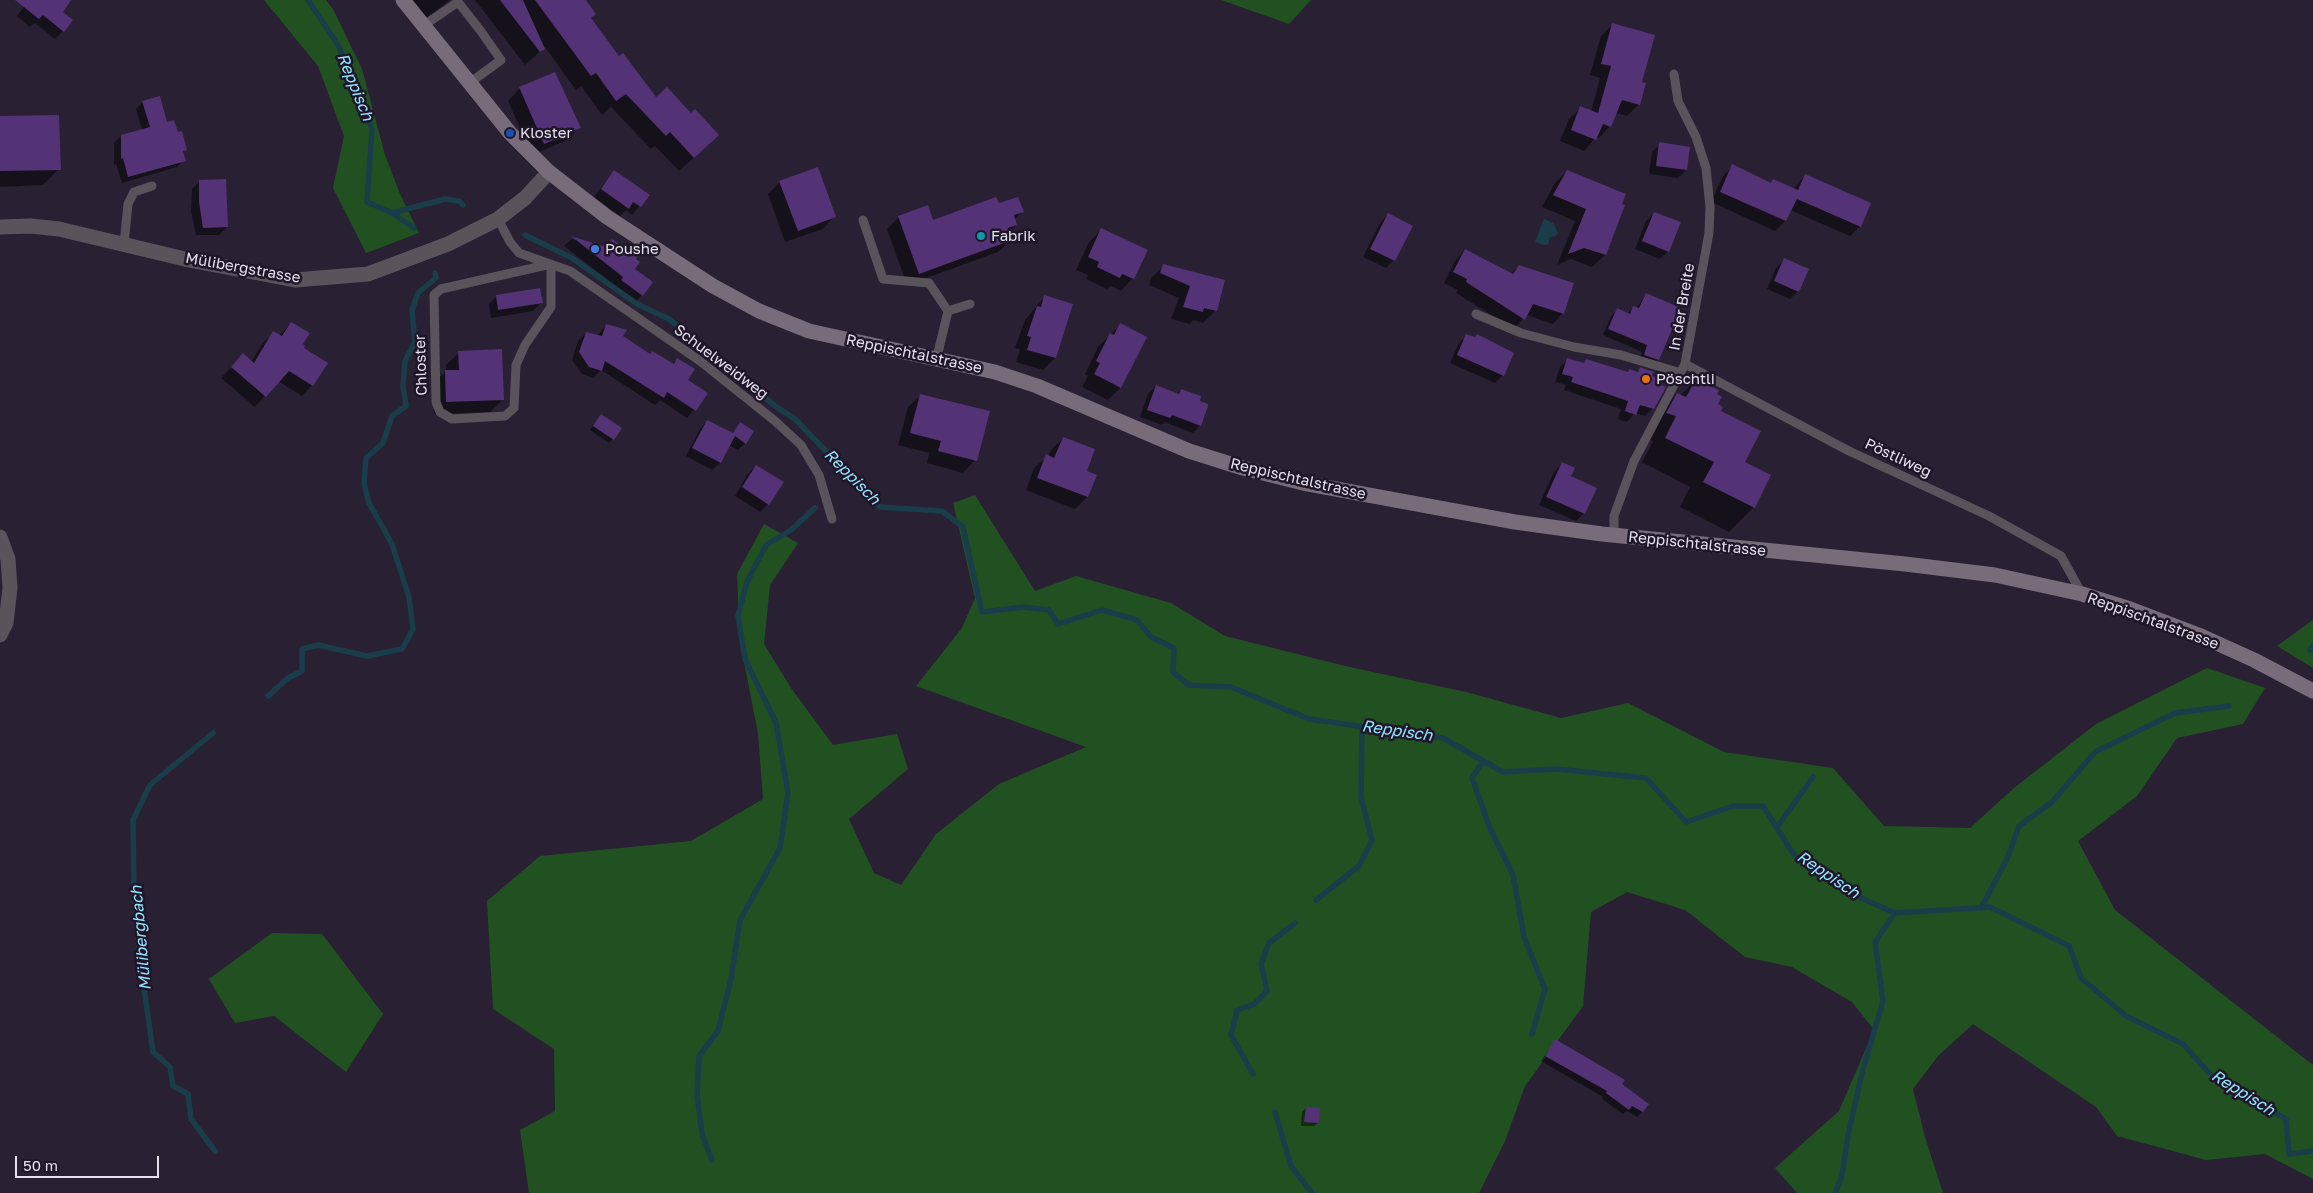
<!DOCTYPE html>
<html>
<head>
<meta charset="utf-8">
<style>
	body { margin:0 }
	#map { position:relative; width:2313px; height:1193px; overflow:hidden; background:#292033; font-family:"Golos Text",sans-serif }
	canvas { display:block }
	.scale { position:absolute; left:15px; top:1156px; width:144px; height:22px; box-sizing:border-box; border:2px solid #e6e0ed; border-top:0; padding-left:6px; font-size:15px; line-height:18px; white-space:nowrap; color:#e6e0ed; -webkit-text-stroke:4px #1f1729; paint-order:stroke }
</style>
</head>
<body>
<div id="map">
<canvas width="2313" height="1193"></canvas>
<div class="scale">50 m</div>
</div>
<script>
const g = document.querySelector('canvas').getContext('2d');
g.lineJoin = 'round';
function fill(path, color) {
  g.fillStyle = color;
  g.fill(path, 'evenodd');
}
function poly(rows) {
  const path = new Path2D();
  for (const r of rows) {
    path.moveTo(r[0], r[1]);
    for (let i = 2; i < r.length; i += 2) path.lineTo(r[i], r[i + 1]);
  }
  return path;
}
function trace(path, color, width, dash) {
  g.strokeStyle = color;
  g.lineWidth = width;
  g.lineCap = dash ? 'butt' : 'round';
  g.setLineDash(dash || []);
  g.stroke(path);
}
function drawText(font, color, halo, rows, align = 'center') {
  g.font = font + ' "Golos Text",sans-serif';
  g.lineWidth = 5;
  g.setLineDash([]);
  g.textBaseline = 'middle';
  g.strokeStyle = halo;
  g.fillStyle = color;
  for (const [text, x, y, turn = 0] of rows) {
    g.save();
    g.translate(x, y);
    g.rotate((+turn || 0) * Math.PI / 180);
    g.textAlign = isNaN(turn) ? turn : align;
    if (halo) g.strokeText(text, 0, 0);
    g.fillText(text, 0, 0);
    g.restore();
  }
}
const green = poly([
	[264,0,326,0,333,9,362,69,385,155,400,194,419,233,366,253,333,188,344,136,318,66],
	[1221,0,1311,0,1289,24],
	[975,495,1035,591,1076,576,1171,603,1225,636,1345,666,1466,692,1561,718,1628,703,1724,752,1833,768,1884,826,1970,828,2014,788,2096,724,2207,668,2265,688,2243,724,2177,738,2137,796,2078,841,2115,910,2313,1065,2313,1179,2265,1154,2206,1160,2117,1136,2096,1107,1973,1024,1938,1056,1913,1089,1925,1137,1943,1193,1797,1193,1775,1168,1839,1111,1874,1030,1852,1002,1792,967,1745,957,1685,910,1627,892,1591,912,1583,1006,1525,1086,1505,1141,1479,1193,529,1193,520,1130,555,1111,554,1049,493,1009,487,901,540,856,691,841,763,799,758,733,740,642,737,574,764,524,798,543,770,585,764,644,791,688,833,745,897,734,908,769,849,819,874,873,901,885,936,834,999,784,1086,747,916,686,962,628,975,598,953,503],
	[2313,620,2313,668,2277,646],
	[272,933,322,934,383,1014,346,1072,274,1016,235,1023,209,979]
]);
const water = poly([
	[1544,219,1553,223,1558,233,1556,236,1550,237,1548,244,1544,245,1535,242]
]);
const shadow = poly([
	[29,0,64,0,61,13,63,31,55,39,35,23,30,27,17,16],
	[412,0,450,0,426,18],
	[475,0,584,0,590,18,618,58,703,149,679,171,655,146,651,149,611,107,602,115,581,86,576,90,545,47,525,65],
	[1612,25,1639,104,1627,116,1616,113,1610,126,1599,138,1596,137,1584,151,1560,141,1569,119,1581,108,1591,112,1600,78,1590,75,1601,36],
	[520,88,579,128,567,140,532,155,508,101],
	[143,102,167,124,185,150,182,153,184,160,177,167,122,183,116,164,114,165,114,143,121,136,142,130,136,109],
	[0,118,59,169,43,185,0,187],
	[1660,144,1686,170,1678,178,1649,174,1652,152],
	[1733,166,1770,184,1774,180,1793,190,1805,175,1860,226,1850,236,1790,210,1785,221,1775,231,1711,202,1723,176],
	[614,171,648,195,632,215,626,210,620,216,594,197],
	[1567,171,1625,195,1605,255,1592,267,1571,259,1557,265,1575,221,1542,207,1555,183],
	[200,181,227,227,219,235,196,235,191,211,192,189],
	[780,182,835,216,823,229,785,242,768,194],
	[998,205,1022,212,1014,220,1016,225,1008,233,1011,240,998,252,907,285,887,229,899,217,932,222],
	[1654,213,1668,251,1660,259,1635,249,1646,221],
	[1388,215,1394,260,1386,268,1363,257,1380,223],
	[1101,230,1133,278,1121,291,1111,286,1107,289,1086,279,1088,275,1076,270,1089,242],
	[571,239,605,248,612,241,633,269,642,295,634,303,614,288,616,286,564,246],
	[1465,250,1511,274,1519,266,1563,313,1553,324,1526,315,1514,329,1456,293,1458,290,1444,283,1455,261],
	[1784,260,1798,291,1790,299,1767,289,1776,268],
	[1164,266,1223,281,1216,310,1203,323,1193,320,1190,324,1171,319,1179,298,1149,285,1151,278],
	[1646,294,1658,359,1652,366,1638,362,1642,352,1603,335,1611,316,1617,310,1627,314,1633,308,1636,309],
	[497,296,541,303,533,311,491,318,489,304],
	[1045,296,1055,358,1043,370,1016,362,1020,349,1015,348,1025,320],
	[291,323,301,345,312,385,302,396,278,381,255,407,221,378,233,365,251,362,263,343,274,333,279,336],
	[606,325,650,355,672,365,677,360,687,381,706,394,687,418,660,400,655,405,601,370,593,378,582,374,572,360,578,341,586,333,597,336],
	[1120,325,1145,338,1120,388,1108,400,1082,387,1088,376,1085,374,1098,347],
	[1467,335,1503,375,1495,383,1450,363,1459,343],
	[459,353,502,400,490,412,434,414,433,384,446,371,446,365],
	[1568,359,1583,364,1586,360,1626,373,1629,370,1636,373,1640,369,1651,377,1653,408,1645,416,1635,413,1627,422,1618,419,1621,409,1564,390,1566,385,1555,382,1560,367],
	[1696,380,1716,405,1744,463,1770,476,1754,507,1729,532,1680,507,1690,487,1642,462,1653,441,1643,437,1653,418,1677,394,1680,396],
	[1156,386,1177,394,1181,390,1200,425,1193,433,1164,422,1162,425,1140,417,1148,394],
	[921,395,975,460,963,473,927,463,929,453,898,445,908,407],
	[598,419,613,439,609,443,590,430],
	[707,421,731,434,740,424,745,443,738,450,729,445,720,463,712,470,686,456,700,429],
	[1063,438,1085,472,1095,476,1087,497,1075,509,1026,490,1034,468,1048,456,1051,450],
	[1562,464,1570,477,1584,513,1576,521,1539,505,1554,472],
	[756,466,768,504,760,512,735,496,748,474],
	[1555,1041,1620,1084,1642,1112,1637,1117,1627,1111,1623,1114,1602,1099,1603,1097,1541,1061],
	[1306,1108,1318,1123,1314,1126,1301,1126,1302,1112]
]);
const stream = poly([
	[308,0,338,45,372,129,367,202,392,213,445,199,459,201,463,205],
	[392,213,414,228],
	[525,235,572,258,637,304,669,319,775,406,795,419,880,507,942,511,963,527,982,612,1023,607,1049,610,1058,624,1102,610,1137,620,1151,637,1174,648,1173,672,1189,685,1231,687,1309,719,1443,738,1503,772,1557,769,1646,778,1686,822,1733,806,1763,806,1794,855,1861,898,1895,913,1990,907,2069,946,2081,978,2126,1016,2183,1044,2210,1074,2286,1119,2289,1154,2313,1151],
	[2310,650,2313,646],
	[268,696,288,678,302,671,302,649,318,645,367,656,402,649,413,629,409,597,392,544,369,503,364,484,366,458,383,443,392,416,406,406,403,387,405,361,415,342,412,310,418,293,436,278,435,273],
	[213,733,150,785,133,820,134,896,140,960,153,1052,170,1067,173,1086,188,1094,191,1119,215,1151],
	[1483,761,1472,778,1490,828,1513,875,1524,937,1545,989,1532,1034],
	[1777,827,1813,777],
	[1316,900,1359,866,1372,840,1361,797,1362,726],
	[1981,908,2007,859,2019,826,2052,802,2095,752,2175,713,2229,706],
	[1253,1074,1231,1035,1237,1010,1254,1004,1267,991,1261,964,1269,943,1295,923],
	[1275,1112,1291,1166,1312,1193],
	[712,1160,702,1134,697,1095,699,1056,718,1031,731,979,740,920,780,848,788,793,776,723,745,659,738,616,747,582,766,545,791,530,815,508],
	[1835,1193,1842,1176,1848,1135,1862,1073,1883,1001,1875,942,1895,913]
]);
const building = poly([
	[15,0,71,0,63,12,73,20,64,32,43,15,39,19],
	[500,0,523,0,545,49,540,52],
	[535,0,586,0,596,14,591,18,619,56,623,53,656,97,667,87,691,113,695,109,719,135,694,158,670,132,666,136,626,94,616,101,596,73,591,76],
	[1612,23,1655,35,1642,82,1646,83,1640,105,1622,100,1611,127,1603,124,1596,140,1571,130,1580,106,1598,113,1611,66,1601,64],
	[555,72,581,128,544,144,519,87],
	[160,96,167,122,174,120,178,132,182,131,187,150,183,151,186,161,128,177,123,158,121,159,121,135,150,127,142,101],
	[59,115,61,170,0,171,0,116],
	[1659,142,1690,147,1687,170,1656,166],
	[1732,164,1771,183,1773,179,1798,190,1805,174,1871,203,1861,227,1797,199,1786,221,1720,192],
	[818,167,836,217,798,231,779,181],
	[614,170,650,195,641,207,633,202,629,209,601,189],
	[1567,170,1626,194,1622,204,1625,205,1606,255,1584,248,1568,254,1586,209,1553,195],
	[226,179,228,227,203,228,199,202,199,180],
	[996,197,999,203,1018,197,1024,212,1014,215,1017,225,1008,228,1012,240,919,274,898,216,928,205,933,220],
	[1654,212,1681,222,1669,252,1642,241],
	[1388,213,1413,226,1395,261,1370,249],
	[1101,228,1148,250,1134,279,1122,274,1120,278,1097,267,1099,262,1088,257],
	[571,236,606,247,612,239,638,256,636,259,640,262,635,269,653,282,643,296,621,280,623,277],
	[1465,249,1513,274,1519,265,1574,283,1564,314,1533,304,1525,320,1466,282,1467,279,1453,272],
	[1784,258,1809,269,1799,292,1774,281],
	[1163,264,1225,280,1217,311,1204,308,1203,312,1183,307,1190,286,1160,273],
	[540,288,543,303,498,310,496,295],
	[1646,293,1681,308,1659,360,1644,355,1647,345,1608,329,1617,308,1630,314,1633,306,1639,308],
	[1044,295,1073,304,1056,358,1027,350,1031,337,1027,336,1037,306,1041,307],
	[291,322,310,333,303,344,305,346,304,348,328,363,313,386,289,371,266,397,231,367,243,353,254,363,273,331,282,336],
	[1120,323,1147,337,1121,388,1094,374,1100,363,1096,361,1110,333,1114,335],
	[606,324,627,330,623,336,650,354,652,351,674,364,677,358,695,369,688,380,708,393,696,411,667,392,664,398,605,361,602,371,589,367,579,352,586,332,602,336],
	[1466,334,1475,337,1477,334,1514,353,1504,376,1457,355],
	[502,349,504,400,446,402,445,370,459,370,458,351],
	[1567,358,1584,363,1586,359,1628,372,1629,369,1638,372,1640,367,1654,372,1652,376,1662,379,1661,385,1666,387,1654,409,1640,405,1636,415,1625,411,1628,401,1571,382,1573,377,1562,374],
	[1696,379,1719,390,1717,394,1722,397,1718,404,1723,407,1721,411,1761,431,1745,462,1771,475,1755,508,1703,482,1714,462,1665,438,1676,416,1666,413,1677,393,1686,397],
	[1156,385,1179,394,1181,389,1201,396,1200,401,1208,404,1208,406,1201,426,1172,415,1170,418,1147,410],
	[920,394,990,411,977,461,938,451,941,441,910,433],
	[601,414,622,428,614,440,593,426],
	[707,420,733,433,740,422,754,431,746,444,735,436,721,463,692,448],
	[1063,437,1095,449,1087,471,1097,475,1088,497,1037,478,1046,454,1054,458],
	[1562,462,1575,468,1571,476,1597,488,1585,514,1546,497],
	[756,465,784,482,769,505,742,487],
	[1555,1039,1625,1080,1622,1084,1649,1104,1643,1112,1632,1106,1629,1110,1606,1093,1607,1091,1545,1056],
	[1306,1107,1320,1108,1319,1123,1304,1122]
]);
const service = poly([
	[423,26,458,2,480,30,501,60,468,84],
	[498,219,510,242,519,253,570,271,700,361,775,421,801,445,819,475,832,519],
	[863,220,883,279,929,283,948,311],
	[124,244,128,204,134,192,152,186],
	[551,264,551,307,525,345,516,365,514,408,505,416,452,419,440,412,436,402,434,295,441,289,551,264],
	[948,311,970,304],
	[1476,314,1521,333,1574,347,1621,355,1681,373],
	[937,357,948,311],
	[1685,364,1849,451,1989,516,2061,556,2082,594],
	[1614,535,1614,516,1634,461,1685,364,1709,233,1710,207,1706,168,1696,137,1678,101,1674,74]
]);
const tertiary = poly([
	[0,227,31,226,59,229,189,260,295,280,368,274,448,244,498,219,525,198,549,172],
	[0,537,8,559,10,588,6,623,0,635]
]);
const secondary = poly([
	[403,0,510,133,549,172,607,217,713,286,759,311,809,331,995,372,1037,386,1189,451,1243,468,1303,483,1515,522,1602,534,1905,564,1995,575,2082,594,2130,609,2201,636,2254,660,2313,691]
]);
const markers = [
	[510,133,5,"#1a4fb4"],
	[981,236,5,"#0f9aa8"],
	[595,249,5,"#3f7fe0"],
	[1646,379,5,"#e8710a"]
];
const poiNames = [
	["Kloster",520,133],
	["Fabrik",991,236],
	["Poushe",605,249],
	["Pöschtli",1656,379]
];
const streetNames = [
	["Mülibergstrasse",243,268,10],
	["In der Breite",1682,307,-80],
	["Reppischtalstrasse",914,354,12],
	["Schuelweidweg",721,362,37],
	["Chloster",421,365,-92],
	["Pöstliweg",1898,458,25],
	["Reppischtalstrasse",1298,479,13],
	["Reppischtalstrasse",1697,544,6],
	["Reppischtalstrasse",2153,621,20]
];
const waterNames = [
	["Reppisch",355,87,68],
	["Reppisch",852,477,45],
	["Reppisch",1397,731,8],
	["Reppisch",1828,875,34],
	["Mülibergbach",141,938,-95],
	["Reppisch",2243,1093,32]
];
fill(green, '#225121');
fill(water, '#193e49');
fill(shadow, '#0007');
trace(stream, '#193e49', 5.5);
fill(building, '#543276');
trace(service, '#5b535b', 9);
trace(tertiary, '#5b535b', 15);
trace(secondary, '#796c7a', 15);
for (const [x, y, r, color] of markers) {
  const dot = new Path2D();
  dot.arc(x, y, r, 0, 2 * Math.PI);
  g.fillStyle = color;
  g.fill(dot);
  trace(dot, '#1f1729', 2);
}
drawText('15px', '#e6e0ed', '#1f1729', poiNames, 'left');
drawText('15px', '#e6e0ed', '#1f1729', streetNames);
drawText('italic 16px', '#93e4fe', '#1f1729', waterNames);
</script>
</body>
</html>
